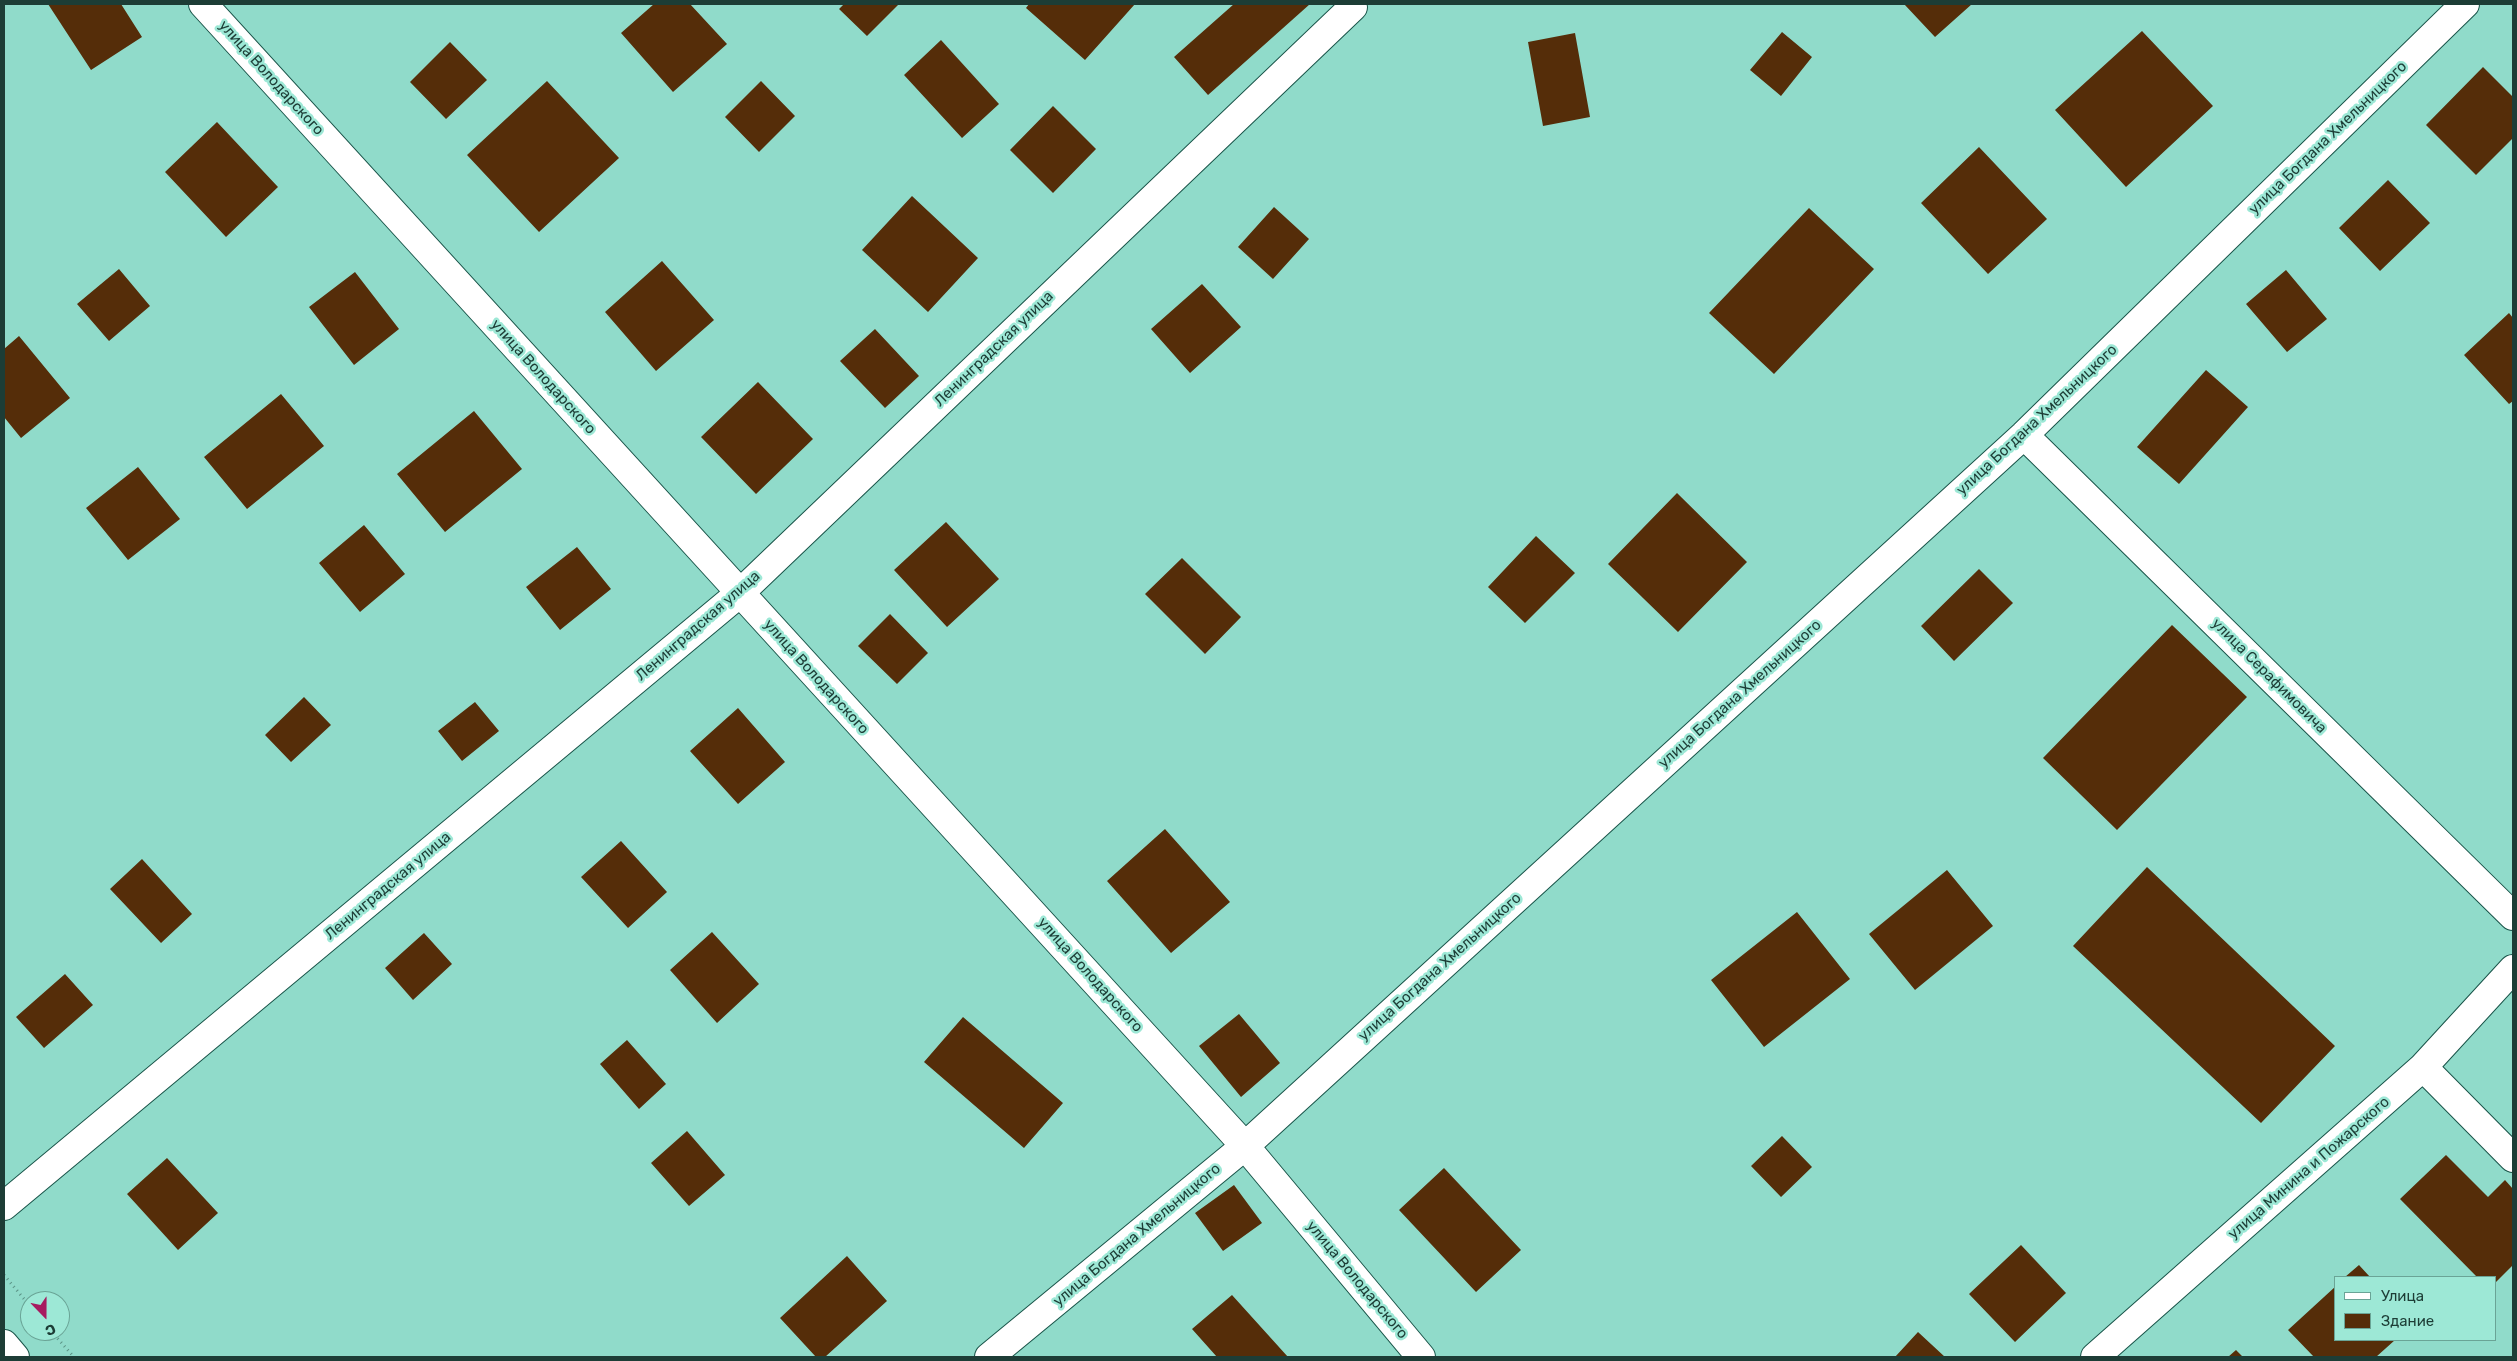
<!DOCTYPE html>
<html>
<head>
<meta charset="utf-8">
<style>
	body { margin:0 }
	#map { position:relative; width:2517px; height:1361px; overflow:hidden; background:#90dbca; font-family:Rubik,sans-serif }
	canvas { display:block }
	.frame { position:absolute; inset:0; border:5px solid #1d3d36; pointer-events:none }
	.legend { position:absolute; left:2334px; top:1276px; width:162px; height:65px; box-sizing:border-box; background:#9de8d6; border:1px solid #6aa496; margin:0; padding:6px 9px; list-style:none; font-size:15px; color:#1d3d36 }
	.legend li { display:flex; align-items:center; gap:10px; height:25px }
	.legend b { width:25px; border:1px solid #6aa496 }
	.north { position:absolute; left:20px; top:1291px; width:50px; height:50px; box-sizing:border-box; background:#9de8d6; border:1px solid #6aa496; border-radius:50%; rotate:158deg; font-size:14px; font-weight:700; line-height:20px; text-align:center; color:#1d3d36 }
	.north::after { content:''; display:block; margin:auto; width:18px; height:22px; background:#a71b5f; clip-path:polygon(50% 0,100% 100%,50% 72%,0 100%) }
</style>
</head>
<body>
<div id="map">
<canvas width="2517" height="1361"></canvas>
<div class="frame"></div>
<ul class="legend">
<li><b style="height:6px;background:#fff"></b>Улица</li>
<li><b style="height:14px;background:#552d09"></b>Здание</li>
</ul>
<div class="north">С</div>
</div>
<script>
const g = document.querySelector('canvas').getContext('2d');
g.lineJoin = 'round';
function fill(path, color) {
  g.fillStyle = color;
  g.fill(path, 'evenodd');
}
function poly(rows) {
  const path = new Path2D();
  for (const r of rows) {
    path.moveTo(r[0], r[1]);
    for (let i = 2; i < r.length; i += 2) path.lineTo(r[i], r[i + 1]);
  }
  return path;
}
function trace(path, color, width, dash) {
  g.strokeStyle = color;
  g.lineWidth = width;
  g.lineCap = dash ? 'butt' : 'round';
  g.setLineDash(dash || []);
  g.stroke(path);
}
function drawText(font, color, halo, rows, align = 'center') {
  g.font = font + ' Rubik,sans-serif';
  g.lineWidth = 5;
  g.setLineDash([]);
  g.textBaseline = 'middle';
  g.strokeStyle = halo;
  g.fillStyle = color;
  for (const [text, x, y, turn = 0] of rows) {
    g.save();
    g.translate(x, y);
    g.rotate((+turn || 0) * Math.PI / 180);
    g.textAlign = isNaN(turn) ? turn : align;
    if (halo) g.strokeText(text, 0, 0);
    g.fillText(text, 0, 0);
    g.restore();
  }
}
const building = poly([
	[48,4,121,4,142,37,91,70],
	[654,4,690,4,727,44,673,92,621,33],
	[844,4,897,4,898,5,867,36,839,9],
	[1029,4,1135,4,1085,60,1026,8],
	[1234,4,1310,4,1208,95,1174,57],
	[1904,4,1972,4,1935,37],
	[2142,31,2213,106,2126,187,2055,110],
	[1782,32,1812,57,1781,96,1750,70],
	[1575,33,1590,117,1543,126,1528,42],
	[941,40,999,104,962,138,904,75],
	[450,42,487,80,446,119,410,82],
	[2483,67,2513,97,2513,138,2476,175,2426,125],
	[547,81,619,158,539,232,467,155],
	[761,81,795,116,759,152,725,117],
	[1053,106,1096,149,1053,193,1010,150],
	[217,122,278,187,226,237,165,172],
	[1979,147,2047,219,1988,274,1921,203],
	[2388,180,2430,223,2380,271,2339,228],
	[912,196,978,258,928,312,862,250],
	[1274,207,1309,239,1273,279,1238,247],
	[1809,208,1874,269,1774,374,1709,313],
	[662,261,714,320,656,371,605,312],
	[119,269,150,306,109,341,77,304],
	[2286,270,2327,319,2287,352,2246,304],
	[355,272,399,329,354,365,309,307],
	[1202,284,1241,327,1190,373,1151,329],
	[2509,313,2513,318,2513,401,2509,404,2464,355],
	[875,329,919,376,885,408,840,361],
	[19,336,70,398,21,438,4,417,4,349],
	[2206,370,2248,407,2179,484,2137,447],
	[758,382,813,439,756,494,701,437],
	[281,394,324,446,247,509,204,457],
	[474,411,522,469,445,532,397,474],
	[138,467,180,519,128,560,86,508],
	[1677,493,1747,562,1678,632,1608,564],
	[946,522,999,579,947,627,894,570],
	[364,525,405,574,360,612,319,563],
	[1536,536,1575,573,1525,623,1488,587],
	[577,547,611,589,560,630,526,587],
	[1182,558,1241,617,1205,654,1145,594],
	[1979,569,2013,603,1954,661,1921,626],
	[890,614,928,653,897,684,858,646],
	[2172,625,2247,697,2117,830,2043,758],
	[304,697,331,725,291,762,265,735],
	[475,702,499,731,462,761,438,731],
	[738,708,785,762,738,804,690,751],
	[1165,829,1230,902,1171,953,1107,881],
	[621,841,667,892,628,928,581,877],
	[142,859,192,914,161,943,110,889],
	[2147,867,2335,1046,2261,1123,2073,946],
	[1947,870,1993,926,1915,990,1869,934],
	[1797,912,1850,979,1764,1047,1711,980],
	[712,932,759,984,717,1023,670,970],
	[424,933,452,964,413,1000,385,968],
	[65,974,93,1005,44,1048,16,1017],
	[1239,1014,1280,1063,1241,1097,1199,1046],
	[963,1017,1063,1103,1024,1148,924,1062],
	[627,1040,666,1084,639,1109,600,1064],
	[687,1131,725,1175,689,1206,651,1163],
	[1782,1136,1812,1167,1781,1197,1751,1166],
	[2446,1155,2488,1197,2505,1180,2513,1189,2513,1265,2496,1282,2496,1277,2477,1277,2400,1199],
	[167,1158,218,1213,178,1250,127,1194],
	[1444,1168,1521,1250,1476,1292,1399,1210],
	[1234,1185,1262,1223,1223,1251,1195,1213],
	[2021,1245,2066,1293,2015,1342,1969,1294],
	[847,1256,887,1301,825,1357,816,1357,780,1318],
	[2359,1265,2370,1277,2345,1277],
	[2336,1286,2336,1340,2395,1340,2376,1357,2314,1357,2288,1330],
	[1232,1295,1288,1357,1217,1357,1192,1329],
	[1918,1332,1945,1357,1895,1357],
	[2236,1350,2243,1357,2228,1357]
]);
const path = poly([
	[4,1275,30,1306],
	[51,1331,74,1357]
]);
const street = poly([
	[203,4,1245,1146,1421,1357],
	[2024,435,2513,916],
	[2423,1067,2513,1158],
	[4,1344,15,1357],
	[989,1357,1245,1146,2024,435,2465,4],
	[2095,1357,2423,1067,2513,969]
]);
const secondary = poly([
	[4,1206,740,593,1353,7,1350,4]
]);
const streetNames = [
	["улица Володарского",271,78,48],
	["улица Богдана Хмельницкого",2328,138,-44],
	["Ленинградская улица",994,349,-44],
	["улица Володарского",543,377,48],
	["улица Богдана Хмельницкого",2037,420,-43],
	["Ленинградская улица",698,626,-41],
	["улица Серафимовича",2269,676,45],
	["улица Володарского",816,677,48],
	["улица Богдана Хмельницкого",1740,694,-42],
	["Ленинградская улица",388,886,-40],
	["улица Богдана Хмельницкого",1440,967,-42],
	["улица Володарского",1090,975,48],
	["улица Минина и Пожарского",2309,1168,-41],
	["улица Богдана Хмельницкого",1137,1235,-40],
	["улица Володарского",1357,1280,50]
];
fill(building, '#552d09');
trace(street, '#195449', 30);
trace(secondary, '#195449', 30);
trace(path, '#5c9487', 3, [1, 4]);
trace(street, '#fff', 28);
trace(secondary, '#fff', 28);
drawText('15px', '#1d3d36', '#9de8d6', streetNames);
</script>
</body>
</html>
